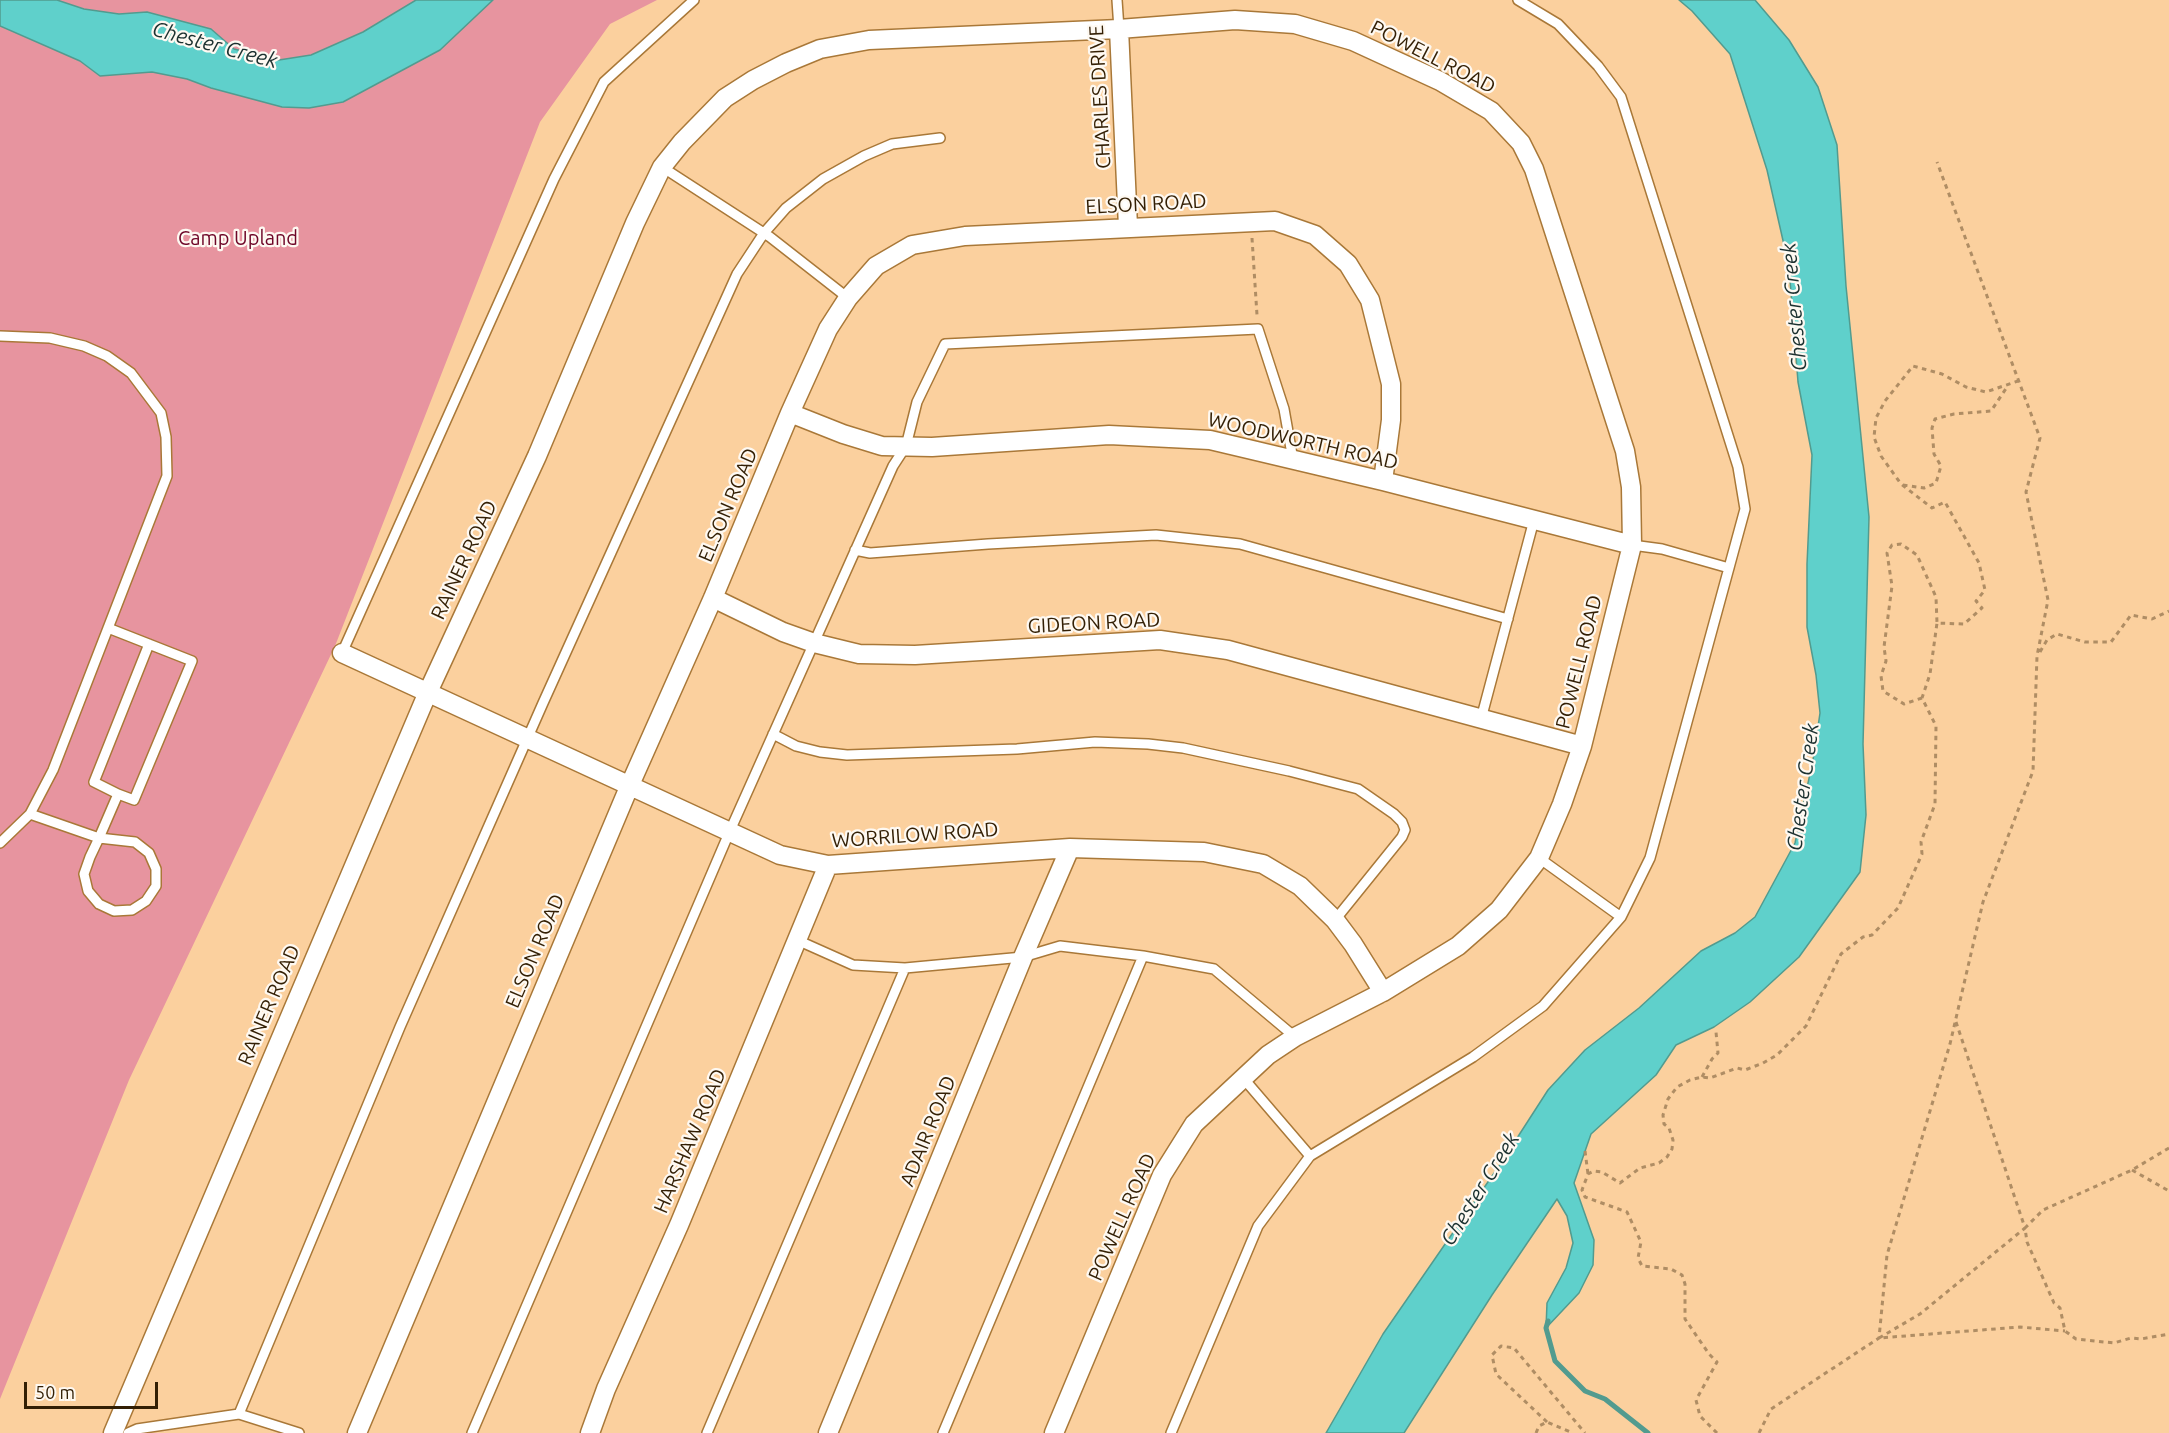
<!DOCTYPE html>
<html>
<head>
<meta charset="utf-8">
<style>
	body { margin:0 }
	#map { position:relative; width:2169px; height:1433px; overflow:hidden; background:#fbd09e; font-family:Ubuntu,sans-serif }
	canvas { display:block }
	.scale { position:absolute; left:24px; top:1382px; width:134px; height:27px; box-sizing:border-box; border:3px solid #331f04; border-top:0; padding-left:8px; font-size:18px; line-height:21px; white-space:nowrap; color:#331f04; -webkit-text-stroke:4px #fef9f2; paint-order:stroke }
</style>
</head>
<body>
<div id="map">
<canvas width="2169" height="1433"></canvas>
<div class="scale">50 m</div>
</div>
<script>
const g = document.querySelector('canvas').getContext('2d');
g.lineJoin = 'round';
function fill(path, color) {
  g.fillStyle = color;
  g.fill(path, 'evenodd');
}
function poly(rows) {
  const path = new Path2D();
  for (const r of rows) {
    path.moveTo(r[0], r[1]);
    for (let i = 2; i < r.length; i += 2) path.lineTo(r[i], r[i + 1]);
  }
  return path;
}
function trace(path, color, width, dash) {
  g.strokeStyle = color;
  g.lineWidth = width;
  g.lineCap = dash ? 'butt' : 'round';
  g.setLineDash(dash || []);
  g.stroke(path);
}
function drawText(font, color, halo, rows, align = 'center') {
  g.font = font + ' Ubuntu,sans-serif';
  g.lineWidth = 4.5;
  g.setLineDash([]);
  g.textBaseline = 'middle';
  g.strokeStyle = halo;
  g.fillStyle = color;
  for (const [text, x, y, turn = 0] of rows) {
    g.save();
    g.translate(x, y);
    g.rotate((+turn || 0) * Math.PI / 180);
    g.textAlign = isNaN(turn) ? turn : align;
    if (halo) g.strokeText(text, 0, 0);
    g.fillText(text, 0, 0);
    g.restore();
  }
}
const green = poly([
	[0,0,657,0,610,24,540,122,335,646,129,1080,0,1399]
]);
const water = poly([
	[0,0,57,0,84,9,119,14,147,12,211,29,234,49,279,60,311,55,363,32,416,0,493,0,440,50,343,102,309,108,282,107,211,88,187,79,152,72,100,76,80,61,0,26,0,0],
	[1679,0,1755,0,1789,40,1818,87,1837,145,1846,286,1869,517,1863,744,1866,815,1860,872,1799,957,1750,1002,1714,1027,1676,1045,1656,1075,1591,1134,1574,1183,1594,1240,1593,1265,1579,1293,1546,1328,1547,1303,1566,1268,1573,1243,1567,1216,1557,1199,1492,1295,1404,1433,1326,1433,1383,1334,1499,1166,1548,1090,1585,1050,1639,1008,1701,951,1735,933,1755,917,1795,843,1813,760,1820,713,1816,675,1807,627,1807,564,1812,455,1798,382,1789,267,1767,170,1730,54,1692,11,1679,0]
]);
const stream = poly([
	[1548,1321,1546,1328,1555,1361,1585,1391,1605,1399,1648,1433]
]);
const path = poly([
	[1252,238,1257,315],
	[1903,485,1924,488,1936,483,1941,466,1934,454,1932,428,1935,419,1954,414,1991,411,2007,387],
	[2040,652,2047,640,2057,634,2085,642,2111,642,2131,615,2152,619,2169,611],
	[1922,698,1904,704,1883,691,1881,676,1886,661,1884,647,1892,586,1887,553,1892,545,1901,544,1917,555,1936,597,1937,623],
	[1956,1022,2025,1228,1920,1314,1879,1338,2020,1327,2065,1331],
	[1702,1077,1712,1059,1718,1053,1716,1032],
	[2169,1148,2132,1170,2043,1210,2025,1228,2027,1242,2054,1303,2060,1308,2065,1331,2076,1339,2114,1343,2131,1338,2141,1339,2169,1334],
	[1585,1151,1588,1174],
	[2132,1170,2169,1191],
	[1547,1422,1496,1374,1492,1355,1501,1346,1514,1348,1585,1433],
	[1536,1433,1539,1426,1547,1422,1573,1433],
	[1717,1433,1700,1416,1696,1400,1717,1362,1709,1354,1685,1319,1685,1284,1682,1275,1671,1269,1642,1266,1638,1258,1641,1242,1627,1212,1585,1197,1582,1190,1588,1174,1594,1171,1602,1172,1620,1183,1640,1168,1659,1163,1667,1157,1672,1149,1673,1140,1669,1128,1664,1124,1663,1115,1668,1099,1677,1087,1690,1080,1702,1077,1710,1078,1737,1068,1745,1070,1763,1063,1777,1055,1806,1026,1841,954,1863,937,1872,935,1898,908,1922,854,1921,842,1935,804,1936,726,1922,698,1930,674,1937,623,1964,624,1982,608,1976,601,1985,590,1979,563,1945,502,1932,508,1901,484,1881,456,1874,437,1876,418,1885,401,1913,366,1942,374,1966,387,1986,392,2018,381],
	[1759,1433,1771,1409,1879,1338,1887,1255,1950,1044,1983,902,2033,771,2037,656,2048,600,2026,492,2040,438,1937,162]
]);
const lane = poly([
	[1117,0,1119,29],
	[662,167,770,237,848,298],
	[0,336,50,338,84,346,107,356,131,373,161,413,166,437,167,476,53,770,30,814,0,843],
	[1632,545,1662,549,1729,568],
	[855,550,870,553,988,544,1156,535,1240,544,1508,619],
	[342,653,554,179,604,82,694,0],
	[1481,719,1534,520],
	[773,734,796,746,820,752,847,755,1017,749,1095,742,1148,744,1183,748,1289,771,1358,789,1394,814,1402,822,1405,830,1402,837,1335,920],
	[118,794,94,782,149,644],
	[30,814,99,838,118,794,134,800,192,661,108,628],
	[99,838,135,842,149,853,156,869,156,886,146,901,132,910,114,911,99,904,88,891,84,874,90,857,99,838],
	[1539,858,1621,917],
	[797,940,853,965,905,968,1023,957,1060,946,1143,956,1214,969,1295,1037],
	[1244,1079,1310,1156],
	[239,1414,400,1027,543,703,737,274,764,233,786,208,823,179,864,156,892,144,940,138],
	[128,1433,137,1429,239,1414,299,1433],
	[472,1433,729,833,893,466,906,446,917,402,945,344,1258,329,1284,409,1293,460],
	[707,1433,905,968],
	[943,1433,1143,956],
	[1171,1433,1258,1226,1310,1156,1473,1057,1543,1006,1621,917,1650,858,1745,509,1738,467,1621,97,1598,66,1558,24,1518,0]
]);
const street = poly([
	[1119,29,1128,227],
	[790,413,843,434,882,446,932,447,1109,435,1210,440,1383,481,1632,545],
	[713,598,783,632,814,643,859,654,915,655,1160,640,1228,650,1582,746],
	[342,653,780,855,828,865,1070,848,1204,852,1263,864,1300,886,1335,920,1353,944,1383,992],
	[113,1433,428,692,537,456,635,223,662,167,682,142,725,98,753,80,786,63,820,49,869,40,1119,29,1235,20,1295,24,1353,41,1440,81,1491,111,1521,143,1534,169,1625,451,1631,487,1632,545,1582,746,1562,804,1539,858,1499,910,1458,946,1383,992,1295,1037,1268,1055,1194,1124,1162,1175,1054,1433],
	[357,1433,629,787,713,598,790,413,828,329,848,298,876,266,912,245,965,236,1275,221,1315,235,1348,264,1370,300,1391,384,1391,420,1383,481],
	[590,1433,606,1389,679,1225,828,865],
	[828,1433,1023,957,1070,848]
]);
const streetNames = [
	["POWELL ROAD",1433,57,27],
	["CHARLES DRIVE",1100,97,-93],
	["ELSON ROAD",1146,204,-3],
	["WOODWORTH ROAD",1303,441,13],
	["ELSON ROAD",728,505,-67],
	["RAINER ROAD",464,560,-65],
	["GIDEON ROAD",1094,623,-3],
	["POWELL ROAD",1579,662,-76],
	["WORRILOW ROAD",915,835,-4],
	["ELSON ROAD",535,951,-67],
	["RAINER ROAD",269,1005,-67],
	["ADAIR ROAD",928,1131,-68],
	["HARSHAW ROAD",690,1141,-67],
	["POWELL ROAD",1122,1217,-66]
];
const parkNames = [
	["Camp Upland",238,238]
];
const waterNames = [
	["Chester Creek",215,45,15],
	["Chester Creek",1794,307,-95],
	["Chester Creek",1803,787,-82],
	["Chester Creek",1480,1189,-58]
];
fill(green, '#e7949f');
fill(water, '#5fd0cb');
trace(water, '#529b8f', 1.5);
trace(stream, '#529b8f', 5);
trace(lane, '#a97838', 12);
trace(street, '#a97838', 21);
trace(path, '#af8d64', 3, [4.5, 4.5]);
trace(lane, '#fff', 9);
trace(street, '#fff', 18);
drawText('20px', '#331f04', '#fef9f2', streetNames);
drawText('20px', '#6e0628', '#fef9f2', parkNames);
drawText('italic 21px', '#1c3130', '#fef9f2', waterNames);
</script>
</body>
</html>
